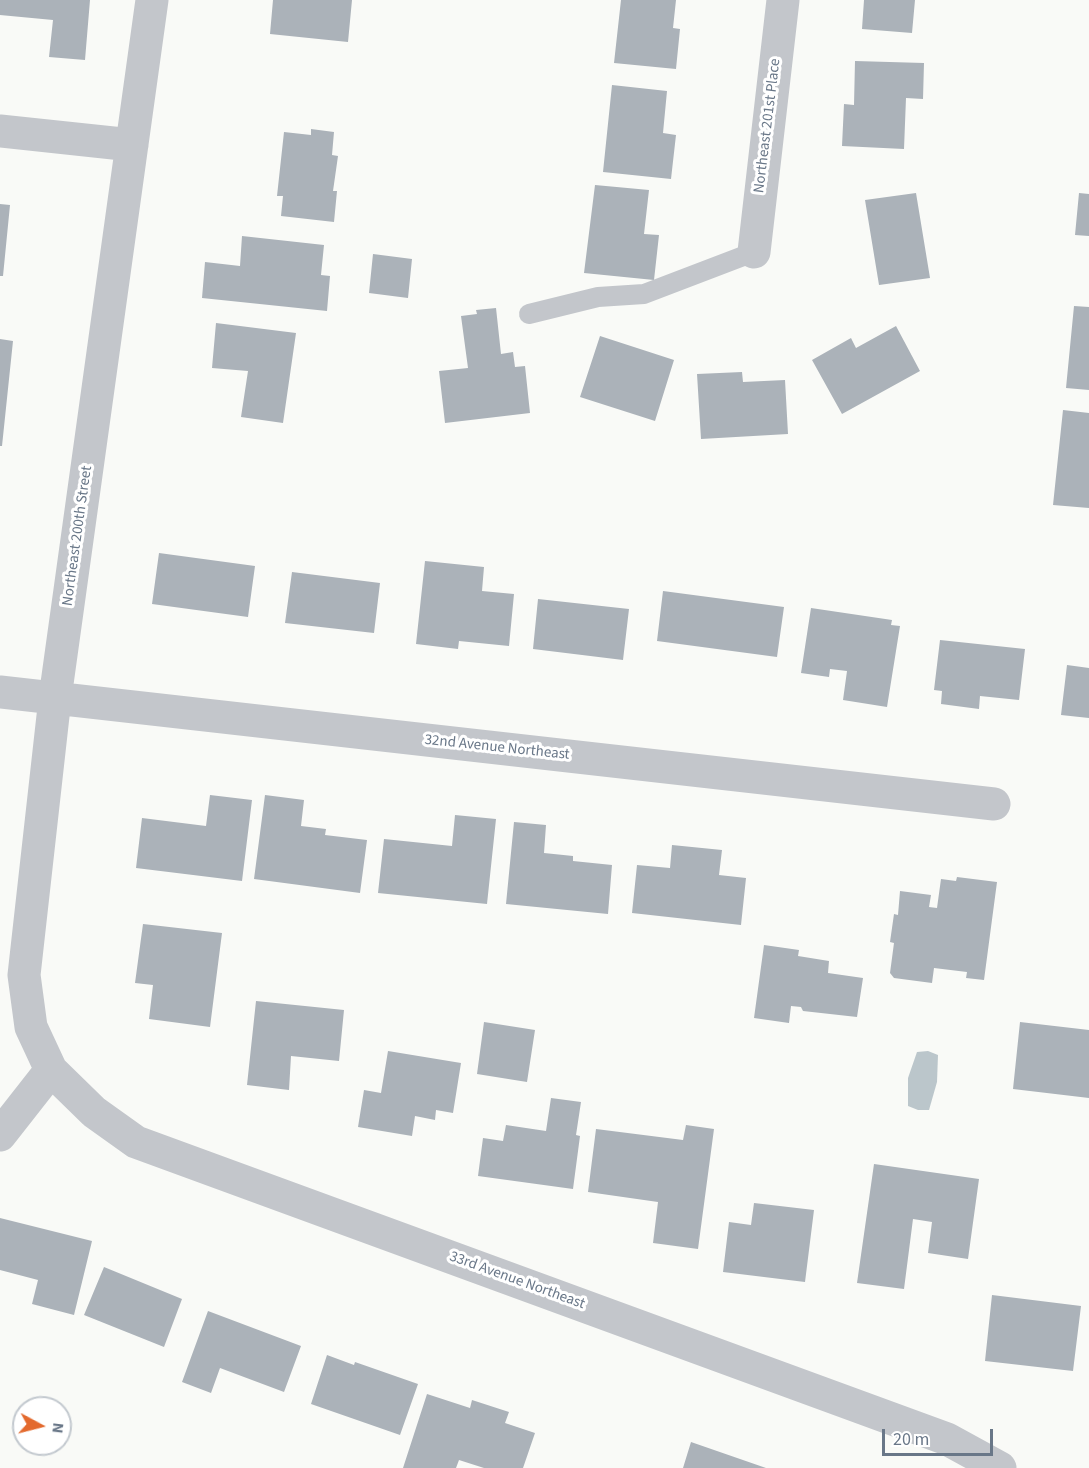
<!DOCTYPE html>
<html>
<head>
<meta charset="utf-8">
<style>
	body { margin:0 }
	#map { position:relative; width:1089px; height:1468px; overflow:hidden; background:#f9faf7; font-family:"Source Sans 3",sans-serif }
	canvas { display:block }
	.north { position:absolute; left:12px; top:1396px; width:60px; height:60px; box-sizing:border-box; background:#fff; border:2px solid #c3c9cf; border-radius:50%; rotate:97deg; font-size:16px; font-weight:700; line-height:24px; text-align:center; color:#697788 }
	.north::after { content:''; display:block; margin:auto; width:21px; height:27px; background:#e36a2e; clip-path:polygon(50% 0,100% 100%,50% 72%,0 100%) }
	.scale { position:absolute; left:882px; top:1429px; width:111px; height:27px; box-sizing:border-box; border:3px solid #697788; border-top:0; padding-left:8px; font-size:18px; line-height:21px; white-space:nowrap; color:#697788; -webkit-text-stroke:4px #fff; paint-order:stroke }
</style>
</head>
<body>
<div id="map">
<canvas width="1089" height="1468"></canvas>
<div class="north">N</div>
<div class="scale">20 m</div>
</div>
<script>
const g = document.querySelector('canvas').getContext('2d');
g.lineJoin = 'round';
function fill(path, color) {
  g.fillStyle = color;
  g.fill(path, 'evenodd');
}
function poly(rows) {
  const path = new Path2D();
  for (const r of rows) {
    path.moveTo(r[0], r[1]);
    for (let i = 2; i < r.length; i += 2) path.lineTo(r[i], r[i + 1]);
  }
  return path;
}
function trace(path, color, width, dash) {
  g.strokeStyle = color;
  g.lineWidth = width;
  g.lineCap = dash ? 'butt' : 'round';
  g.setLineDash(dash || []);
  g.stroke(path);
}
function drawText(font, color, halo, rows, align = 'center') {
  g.font = font + ' "Source Sans 3",sans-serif';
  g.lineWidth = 6;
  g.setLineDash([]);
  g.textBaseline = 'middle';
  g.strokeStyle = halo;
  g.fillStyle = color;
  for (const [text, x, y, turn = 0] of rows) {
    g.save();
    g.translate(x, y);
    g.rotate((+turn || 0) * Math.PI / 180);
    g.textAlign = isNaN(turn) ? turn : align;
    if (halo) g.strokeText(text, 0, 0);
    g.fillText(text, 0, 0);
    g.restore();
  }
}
const water = poly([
	[928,1051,938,1055,937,1082,929,1110,918,1110,908,1106,908,1078,917,1052]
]);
const building = poly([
	[0,0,90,0,85,60,49,57,53,20,0,15],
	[273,0,352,0,348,42,270,34],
	[621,0,676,0,673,28,680,29,676,69,614,63],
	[864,0,915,0,912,33,862,29],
	[855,61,924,63,923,99,906,98,904,149,842,146,844,104,854,105],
	[612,85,667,91,663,133,676,135,671,179,603,172],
	[311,129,334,132,332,155,338,156,333,191,337,191,334,222,281,216,283,196,277,196,284,132,311,135],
	[595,185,649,190,644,234,659,235,654,280,584,273],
	[916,193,930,278,879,285,865,200],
	[1079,193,1089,194,1089,236,1075,235],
	[0,204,10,205,3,276,0,276],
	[242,236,324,245,321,275,330,276,327,311,202,298,205,262,240,266],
	[373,254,412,259,408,298,369,293],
	[1074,306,1089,307,1089,390,1066,388],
	[496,308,501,354,513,352,515,367,525,366,530,413,445,423,439,371,468,368,461,316,477,314,476,310],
	[216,323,296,333,283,423,241,417,248,371,212,368],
	[896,326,920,371,842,414,812,360,851,338,856,348],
	[600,336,674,360,655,421,580,397],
	[0,339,13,341,2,446,0,446],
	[742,372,743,382,785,380,788,434,701,439,697,374],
	[1063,410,1089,413,1089,508,1053,505],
	[159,553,255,566,248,617,152,604],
	[425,561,484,567,482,591,514,594,509,646,459,641,458,649,416,644],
	[292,572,380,583,374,633,285,623],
	[663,591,784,607,777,657,657,641],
	[538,599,629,609,623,660,533,649],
	[811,608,892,620,891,625,900,626,887,707,843,700,847,671,830,669,829,677,801,673],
	[940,640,1025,649,1019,700,980,696,979,709,941,704,942,691,934,690],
	[1067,665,1089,668,1089,718,1061,715],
	[210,795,252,800,242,881,136,868,142,818,206,826],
	[265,795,304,800,301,826,326,829,325,835,367,840,360,893,254,879],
	[455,815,496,819,487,904,378,893,384,839,452,846],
	[514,822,546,825,544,853,573,856,573,861,612,865,608,914,506,904],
	[672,845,722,850,719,875,746,878,741,925,632,913,637,865,670,868],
	[957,877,997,882,984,980,966,978,967,972,934,968,932,983,894,978,890,973,894,943,890,942,894,914,898,915,900,891,931,895,929,907,937,908,941,879,956,881],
	[143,924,222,933,210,1027,149,1019,153,985,135,983],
	[764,945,799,950,798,956,829,961,828,973,863,978,857,1017,803,1011,801,1007,791,1006,789,1023,754,1018],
	[256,1001,344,1010,339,1061,291,1056,289,1090,247,1085],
	[484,1022,535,1030,527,1082,477,1074],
	[1020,1022,1089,1030,1089,1098,1013,1089],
	[388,1051,461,1063,453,1113,436,1110,435,1120,415,1116,412,1136,358,1127,364,1090,381,1093],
	[551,1098,581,1102,576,1135,580,1136,573,1189,478,1176,483,1138,503,1141,506,1125,546,1131],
	[686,1125,714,1129,698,1249,653,1243,658,1202,588,1192,596,1129,683,1140],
	[874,1164,979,1179,968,1259,928,1253,932,1222,913,1219,904,1289,857,1283],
	[754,1203,814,1210,805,1282,723,1272,729,1222,751,1225],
	[0,1218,92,1241,74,1315,32,1304,38,1280,0,1270],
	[104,1267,182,1299,164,1347,84,1315],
	[992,1295,1081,1306,1073,1371,985,1361],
	[208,1311,301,1346,284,1392,220,1368,211,1393,182,1382],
	[327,1355,354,1365,355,1362,418,1384,400,1435,311,1404],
	[427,1394,470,1408,472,1400,509,1412,505,1423,535,1433,523,1468,484,1468,459,1460,456,1468,403,1468],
	[691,1442,766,1468,683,1468]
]);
const service = poly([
	[529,314,598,297,644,294,754,252]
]);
const minor = poly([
	[152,0,55,698,24,975,31,1027,51,1070,94,1112,136,1142,947,1439,1000,1468],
	[0,131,132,145],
	[754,252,783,0],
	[0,692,994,804],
	[0,1135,51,1070]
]);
const streetNames = [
	["Northeast 201st Place",768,126,-83],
	["Northeast 200th Street",78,536,-82],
	["32nd Avenue Northeast",497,748,6],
	["33rd Avenue Northeast",517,1281,20]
];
fill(water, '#bbc6cb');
fill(building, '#abb2b9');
trace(service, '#c3c6cb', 20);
trace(minor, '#c3c6cb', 33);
drawText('15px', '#697788', '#fff', streetNames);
</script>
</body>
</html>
